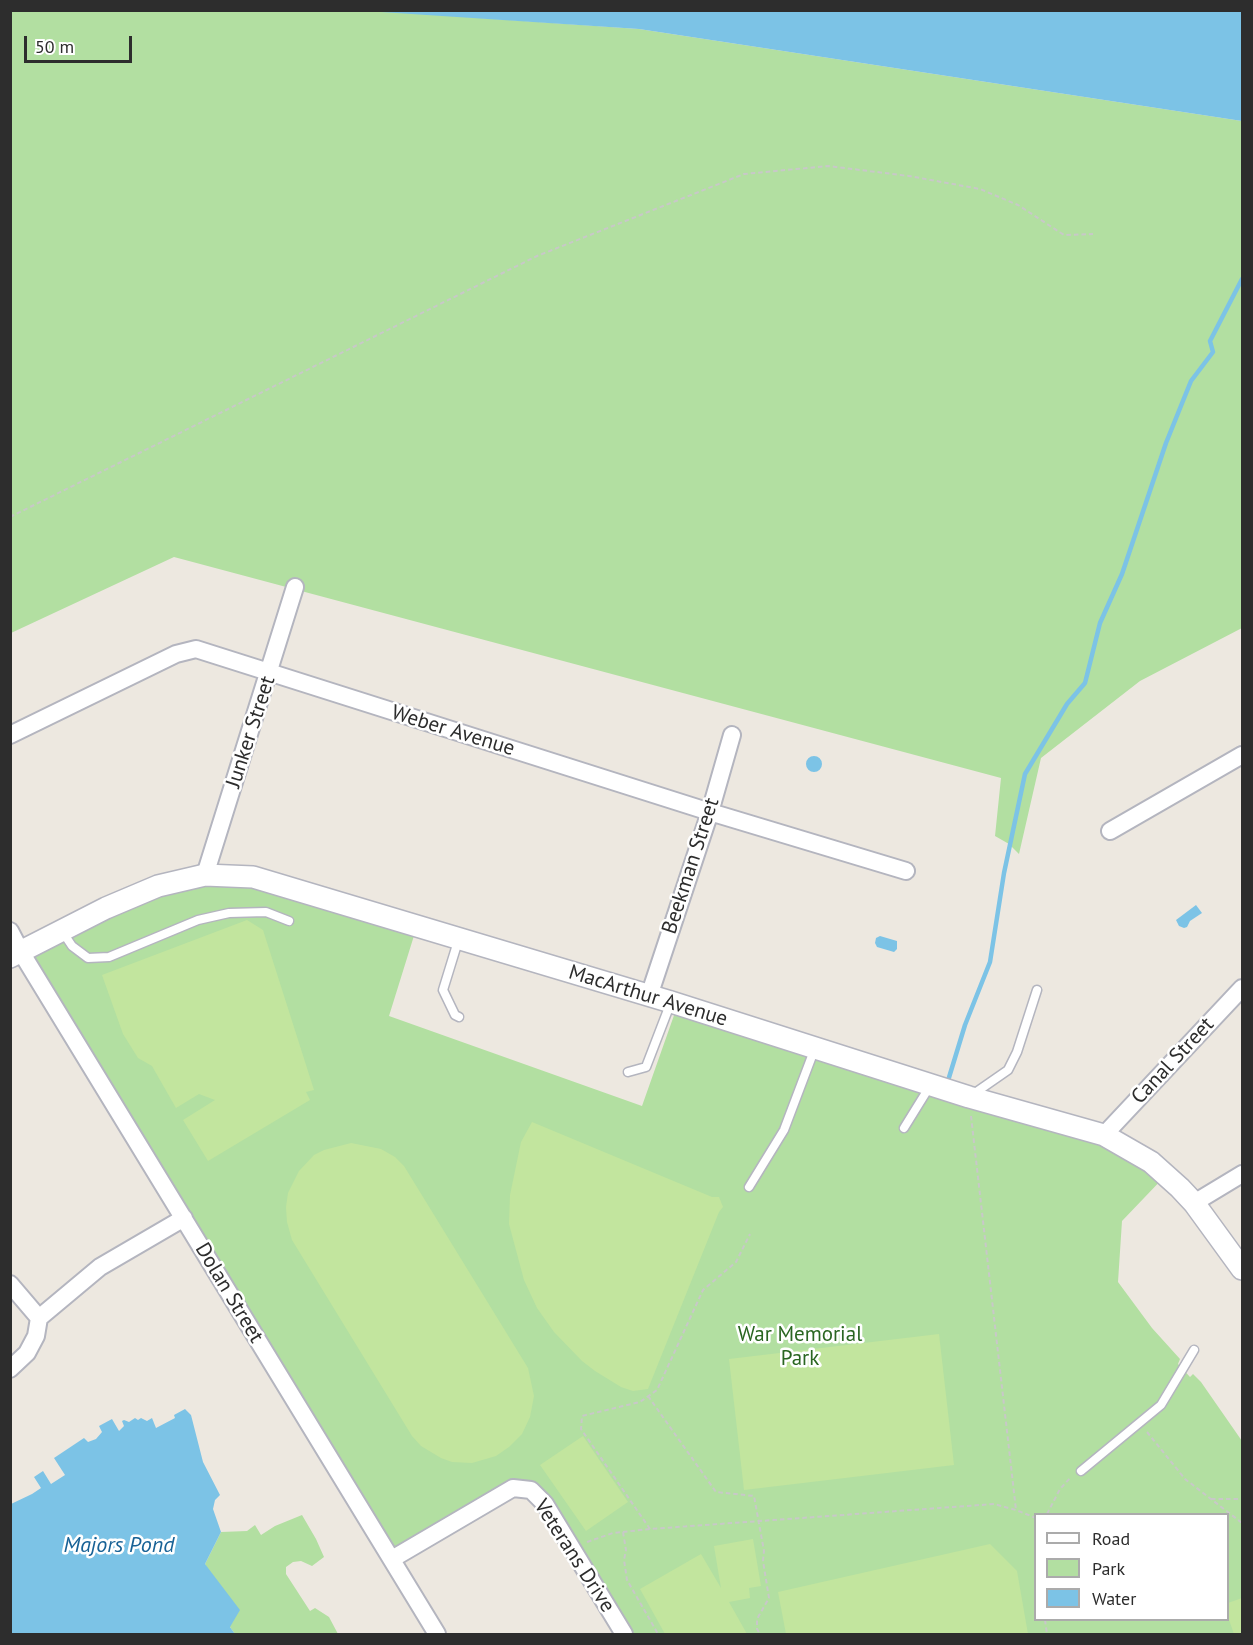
<!DOCTYPE html>
<html>
<head>
<meta charset="utf-8">
<style>
	body { margin:0 }
	#map { position:relative; width:1253px; height:1645px; overflow:hidden; background:#ede8e0; font-family:"PT Sans",sans-serif }
	canvas { display:block }
	.frame { position:absolute; inset:0; border:12px solid #2d2d2d; pointer-events:none }
	.legend { position:absolute; left:1034px; top:1513px; width:195px; height:108px; box-sizing:border-box; background:#fff; border:2px solid #ababab; margin:0; padding:8px 10px; list-style:none; font-size:18px; color:#2d2d2d }
	.legend li { display:flex; align-items:center; gap:12px; height:30px }
	.legend b { width:30px; border:2px solid #ababab }
	.scale { position:absolute; left:24px; top:36px; width:108px; height:27px; box-sizing:border-box; border:3px solid #2d2d2d; border-top:0; padding-left:8px; font-size:18px; line-height:21px; white-space:nowrap; color:#2d2d2d; -webkit-text-stroke:4px #fff; paint-order:stroke }
</style>
</head>
<body>
<div id="map">
<canvas width="1253" height="1645"></canvas>
<div class="frame"></div>
<ul class="legend">
<li><b style="height:8px;background:#fff"></b>Road</li>
<li><b style="height:16px;background:#b2dfa1"></b>Park</li>
<li><b style="height:16px;background:#7cc3e6"></b>Water</li>
</ul>
<div class="scale">50 m</div>
</div>
<script>
const g = document.querySelector('canvas').getContext('2d');
g.lineJoin = 'round';
function fill(path, color) {
  g.fillStyle = color;
  g.fill(path, 'evenodd');
}
function poly(rows) {
  const path = new Path2D();
  for (const r of rows) {
    if (r.length === 3) {
      path.moveTo(r[0] + r[2], r[1]);
      path.arc(r[0], r[1], r[2], 0, 2 * Math.PI);
      continue;
    }
    path.moveTo(r[0], r[1]);
    for (let i = 2; i < r.length; i += 2) path.lineTo(r[i], r[i + 1]);
  }
  return path;
}
function trace(path, color, width, dash) {
  g.strokeStyle = color;
  g.lineWidth = width;
  g.lineCap = dash ? 'butt' : 'round';
  g.setLineDash(dash || []);
  g.stroke(path);
}
function drawText(font, color, halo, rows, align = 'center') {
  g.font = font + ' "PT Sans",sans-serif';
  g.lineWidth = 5;
  g.setLineDash([]);
  g.textBaseline = 'middle';
  g.strokeStyle = halo;
  g.fillStyle = color;
  for (const [text, x, y, turn = 0] of rows) {
    g.save();
    g.translate(x, y);
    g.rotate((+turn || 0) * Math.PI / 180);
    g.textAlign = isNaN(turn) ? turn : align;
    if (halo) g.strokeText(text, 0, 0);
    g.fillText(text, 0, 0);
    g.restore();
  }
}
const green = poly([
	[366,10,639,29,1242,121,1242,628,1140,681,1041,758,1019,854,1009,844,995,836,1001,778,174,557,11,633,10,11],
	[205,875,417,926,389,1016,642,1106,678,1004,1104,1135,1166,1175,1122,1221,1118,1282,1152,1328,1180,1359,1178,1364,1190,1377,1193,1374,1201,1382,1242,1441,1242,1634,624,1634,545,1504,513,1488,392,1559,21,952],
	[1036,1514,1228,1514,1228,1620,1036,1620],
	[302,1515,316,1539,324,1557,312,1566,301,1561,293,1562,286,1567,286,1574,310,1611,315,1608,329,1617,338,1634,235,1634,230,1627,205,1564,221,1532,247,1531,255,1525,261,1535,275,1526]
]);
const pitch = poly([
	[247,920,263,930,314,1090,306,1092,310,1100,208,1161,183,1120,215,1100,199,1094,176,1108,152,1066,138,1058,123,1034,102,975],
	[532,1122,712,1197,719,1197,723,1207,719,1212,648,1389,633,1391,621,1387,595,1371,582,1361,554,1332,537,1308,524,1280,509,1224,510,1195,521,1142],
	[351,1143,381,1149,395,1157,404,1166,528,1368,534,1396,530,1417,522,1434,509,1447,496,1456,472,1463,452,1462,441,1458,421,1446,412,1436,292,1240,287,1222,286,1207,288,1193,299,1171,314,1155,324,1150],
	[939,1334,954,1465,744,1490,729,1359],
	[583,1436,628,1502,586,1531,540,1465],
	[753,1539,761,1586,749,1588,750,1598,729,1602,747,1634,665,1634,640,1589,701,1554,721,1588,714,1546],
	[990,1544,1017,1571,1028,1634,786,1634,778,1592],
	[1242,1598,1242,1634,1234,1634,1228,1617,1228,1603]
]);
const water = poly([
	[366,11,1242,11,1242,121,639,29],
	[814,764,8],
	[1196,905,1202,913,1190,921,1187,927,1184,928,1179,926,1176,920],
	[880,936,897,941,897,949,894,952,877,947,875,943,876,938],
	[185,1409,191,1415,203,1462,220,1495,215,1500,213,1509,221,1532,205,1564,240,1610,230,1627,235,1634,11,1634,11,1504,32,1494,41,1488,34,1477,43,1471,51,1484,65,1475,54,1458,84,1438,88,1442,96,1439,102,1432,99,1426,112,1419,119,1431,124,1426,122,1421,124,1420,129,1422,135,1418,138,1420,141,1418,147,1421,152,1418,156,1428,175,1418,174,1415]
]);
const stream = poly([
	[947,1084,965,1025,990,962,1004,873,1025,774,1067,704,1085,683,1100,623,1122,574,1166,443,1191,381,1213,352,1210,341,1242,279]
]);
const path = poly([
	[10,517,537,256,744,174,828,166,909,176,980,189,1018,205,1064,235,1093,234],
	[971,1116,1016,1510],
	[648,1396,716,1492,754,1496,764,1551,763,1561,769,1598,757,1619,757,1629,760,1634],
	[1147,1432,1185,1479,1242,1523],
	[1211,1499,1242,1499],
	[1047,1514,1060,1489,1071,1477],
	[650,1529,581,1429,582,1416,640,1402,657,1390,703,1290,736,1262,750,1234],
	[623,1532,626,1550,624,1560,627,1580,658,1634],
	[587,1542,613,1533,650,1529,994,1504,1016,1510,1036,1518],
	[1045,1620,1047,1634]
]);
const service = poly([
	[62,931,72,946,88,958,109,957,198,920,229,913,266,912,289,921],
	[459,938,443,990,455,1015,459,1017],
	[628,1072,646,1067,671,1002],
	[972,1095,1008,1070,1017,1052,1037,990],
	[904,1128,930,1086],
	[749,1187,784,1130,815,1048],
	[1081,1471,1161,1405,1194,1350]
]);
const minor = poly([
	[10,735,176,654,196,649,710,812,906,871],
	[1110,831,1242,755],
	[205,875,295,587],
	[10,931,21,952,437,1634],
	[649,996,710,812,732,735],
	[1104,1135,1242,988],
	[1194,1203,1242,1174],
	[10,1284,39,1318],
	[10,1369,27,1353,36,1336,39,1318,100,1267,184,1218],
	[392,1559,513,1488,531,1490,545,1504,624,1634]
]);
const tertiary = poly([
	[10,957,106,908,158,886,205,875,253,877,671,1002,969,1097,1104,1135,1151,1162,1180,1188,1194,1203,1242,1269]
]);
const streetNames = [
	["Weber Avenue",453,731,17],
	["Junker Street",251,732,-72],
	["Beekman Street",691,866,-72],
	["MacArthur Avenue",648,996,17],
	["Canal Street",1173,1061,-47],
	["Dolan Street",229,1293,59],
	["Veterans Drive",574,1556,57]
];
const parkNames = [
	["War Memorial",800,1335],
	["Park",800,1359]
];
const waterNames = [
	["Majors Pond",119,1546]
];
fill(green, '#b2dfa1');
fill(pitch, '#c2e59e');
fill(water, '#7cc3e6');
trace(stream, '#7cc3e6', 4.5);
trace(service, '#b4b5bf', 11);
trace(minor, '#b4b5bf', 20);
trace(tertiary, '#b4b5bf', 24);
trace(path, '#c8c8c8', 2, [4.5, 3]);
trace(service, '#fff', 8);
trace(minor, '#fff', 16);
trace(tertiary, '#fff', 21);
drawText('21px', '#2d2d2d', '#fff', streetNames);
drawText('21px', '#2a6621', '#fff', parkNames);
drawText('italic 22px', '#186296', '#fff', waterNames);
</script>
</body>
</html>
